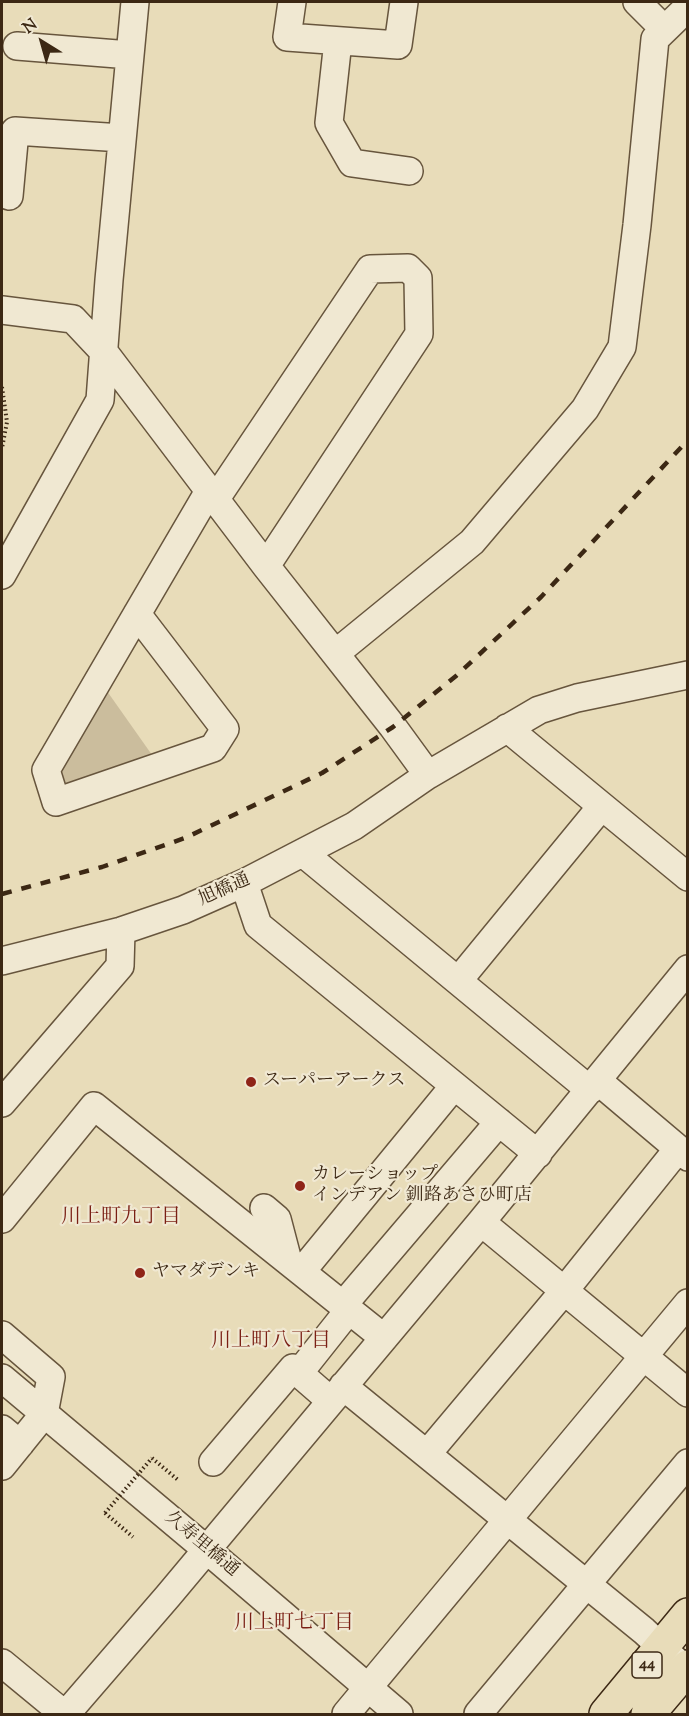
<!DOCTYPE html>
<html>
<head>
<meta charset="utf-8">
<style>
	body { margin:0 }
	#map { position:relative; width:689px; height:1716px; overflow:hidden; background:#e8dcb9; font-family:"Sorts Mill Goudy",serif }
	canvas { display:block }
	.frame { position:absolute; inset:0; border:3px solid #3c2814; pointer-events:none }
	.north { position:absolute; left:12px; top:12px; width:60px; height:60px; -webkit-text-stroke:4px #f0e8d2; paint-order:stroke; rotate:323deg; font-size:16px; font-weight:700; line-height:24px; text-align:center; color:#3c2814 }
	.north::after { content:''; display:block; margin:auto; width:21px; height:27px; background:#3c2814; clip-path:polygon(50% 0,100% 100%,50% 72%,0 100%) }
</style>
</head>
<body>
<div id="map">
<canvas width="689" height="1716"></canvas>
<div class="frame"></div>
<div class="north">N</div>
</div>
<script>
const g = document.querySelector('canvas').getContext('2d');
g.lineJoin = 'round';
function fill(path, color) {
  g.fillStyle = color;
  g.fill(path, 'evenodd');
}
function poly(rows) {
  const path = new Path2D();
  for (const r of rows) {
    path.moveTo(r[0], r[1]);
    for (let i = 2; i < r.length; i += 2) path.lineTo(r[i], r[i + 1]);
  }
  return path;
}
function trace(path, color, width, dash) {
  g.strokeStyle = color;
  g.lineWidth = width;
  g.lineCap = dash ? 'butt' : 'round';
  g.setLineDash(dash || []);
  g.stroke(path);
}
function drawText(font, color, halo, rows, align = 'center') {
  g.font = font + ' "Sorts Mill Goudy","Noto Serif JP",serif';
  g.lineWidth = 4.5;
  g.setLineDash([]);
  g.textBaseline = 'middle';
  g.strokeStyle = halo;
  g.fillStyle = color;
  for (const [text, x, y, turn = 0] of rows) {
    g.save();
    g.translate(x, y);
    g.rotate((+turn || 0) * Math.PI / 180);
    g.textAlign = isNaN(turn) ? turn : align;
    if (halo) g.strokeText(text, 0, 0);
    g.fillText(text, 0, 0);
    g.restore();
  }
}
const green = poly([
	[102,684,157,762,59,794,52,769]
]);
const path = poly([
	[2,387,7,422,2,448],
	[152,1458,178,1480],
	[105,1513,133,1537]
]);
const minor = poly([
	[292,2,287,37,398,45,404,2],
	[637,2,664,29],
	[338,41,329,123,352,163,409,171],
	[17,46,130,55],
	[9,196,15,131,122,138],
	[2,310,73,319,104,352,266,566,393,727,428,775],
	[215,500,370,269,408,268,418,278,419,334,266,566],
	[2,575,100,400,109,280,135,2],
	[137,614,225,729,213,748,56,802,46,770,137,614,209,491],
	[336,653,472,542,585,409,622,347,637,225,655,39,688,7],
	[507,728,688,877],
	[303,853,590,1090],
	[244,883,258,925,538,1154],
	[2,961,121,931,183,910,244,883,354,826,428,775,539,710,577,698,688,675],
	[458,981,601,807],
	[598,1081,688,1157],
	[2,1103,120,966,121,931],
	[264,1208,277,1219,288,1261],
	[2,1219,94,1106,384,1338],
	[481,1222,688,1393],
	[302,1271,454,1086],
	[343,1305,499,1122],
	[2,1335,51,1377,44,1414,2,1466],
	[299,1373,349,1310],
	[2,1378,207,1550,399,1714],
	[343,1386,644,1631,675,1660],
	[2,1429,20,1444],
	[427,1454,564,1291,678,1149],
	[213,1462,293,1368,331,1401],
	[2,1663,64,1714],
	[66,1714,168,1596,481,1222,688,969],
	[346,1714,688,1303],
	[478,1714,688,1463]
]);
const highway = poly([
	[606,1714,688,1615],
	[648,1714,688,1667]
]);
const rail = poly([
	[2,894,102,867,185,838,322,773,393,727,456,676,541,597,688,440]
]);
const pathBridge = poly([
	[105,1513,152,1458]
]);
const markers = [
	[251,1082,6,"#8f2418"],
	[300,1186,6,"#8f2418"],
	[140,1273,6,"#8f2418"]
];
const shields = [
	[647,1665,30]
];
const shieldNames = [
	["44",647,1665]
];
const streetNames = [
	["旭橋通",225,891,-24],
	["久寿里橋通",201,1545,40]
];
const poiNames = [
	["スーパーアークス",263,1082],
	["カレーショップ",312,1176],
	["インデアン 釧路あさひ町店",312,1197],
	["ヤマダデンキ",152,1273]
];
const neighbourhoodNames = [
	["川上町九丁目",121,1219],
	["川上町八丁目",271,1343],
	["川上町七丁目",294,1625]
];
fill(green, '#cbbd9d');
trace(minor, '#67553d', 30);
trace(highway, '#3c2814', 36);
trace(path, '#3c2814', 4, [1.5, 3]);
trace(minor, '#f0e8d2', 27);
trace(highway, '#e8dcb9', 33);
trace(rail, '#3c2814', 4.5, [10, 10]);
trace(pathBridge, '#3c2814', 4, [1.5, 3]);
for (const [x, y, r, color] of markers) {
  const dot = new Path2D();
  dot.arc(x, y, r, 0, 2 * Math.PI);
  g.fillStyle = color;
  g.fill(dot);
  trace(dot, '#f0e8d2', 2);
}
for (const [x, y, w] of shields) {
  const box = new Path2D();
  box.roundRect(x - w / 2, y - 13, w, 26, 4.5);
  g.fillStyle = '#f0e8d2';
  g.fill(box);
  trace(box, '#3c2814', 1.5);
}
drawText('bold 16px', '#3c2814', null, shieldNames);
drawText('18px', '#3c2814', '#f0e8d2', streetNames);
drawText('18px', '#3c2814', '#f0e8d2', poiNames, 'left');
drawText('20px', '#7a1f14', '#f0e8d2', neighbourhoodNames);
</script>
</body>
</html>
